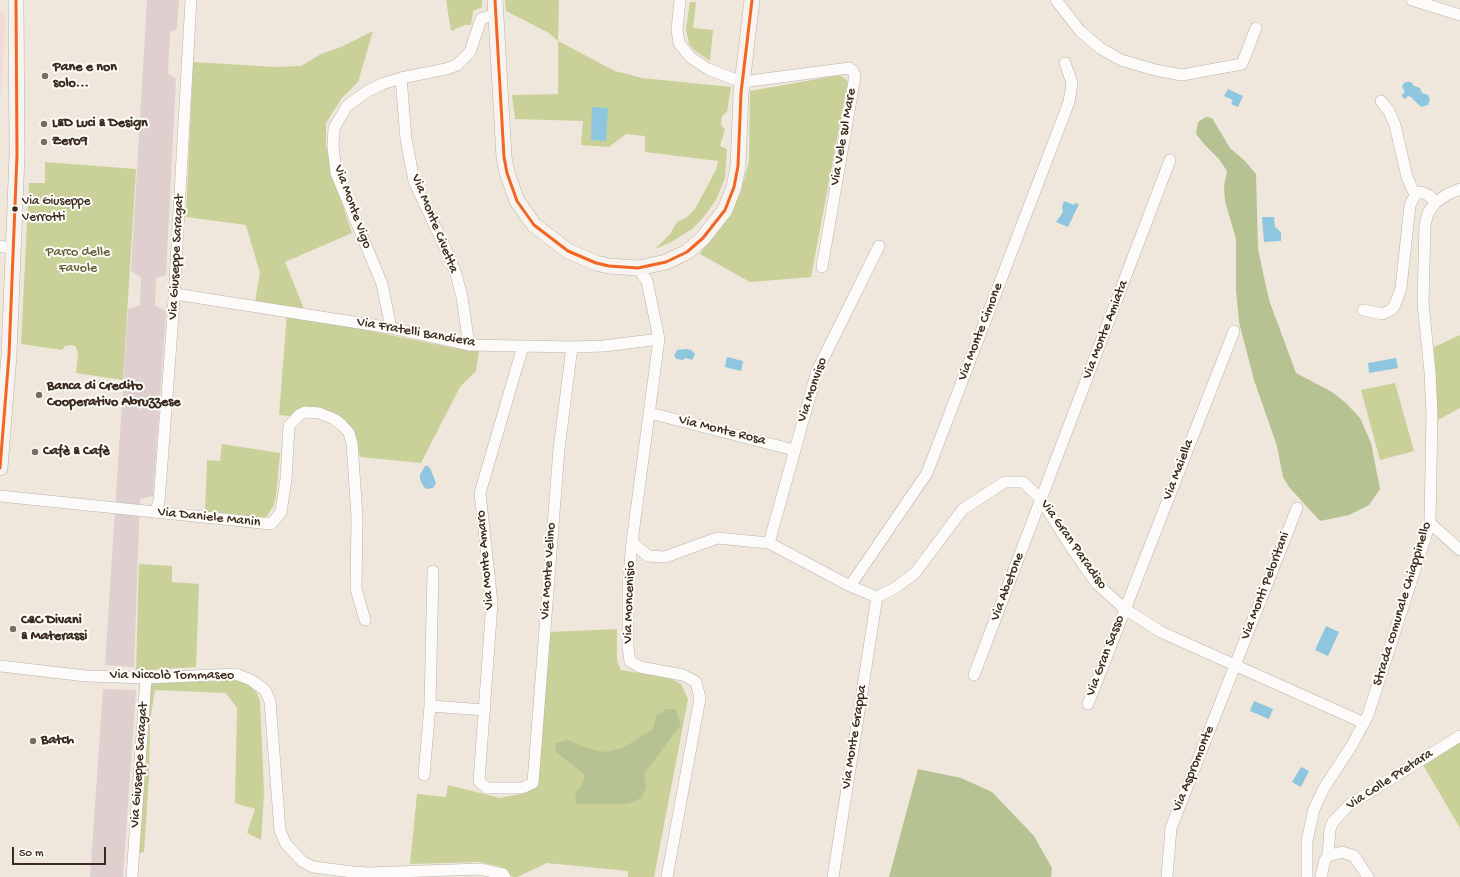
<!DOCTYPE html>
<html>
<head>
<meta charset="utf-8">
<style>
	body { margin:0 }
	#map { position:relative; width:1460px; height:877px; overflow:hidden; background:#efe7db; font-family:"Gochi Hand",sans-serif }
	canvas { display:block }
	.scale { position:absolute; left:12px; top:847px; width:94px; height:18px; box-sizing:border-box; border:2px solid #3b2a1e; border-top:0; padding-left:5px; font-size:12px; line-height:14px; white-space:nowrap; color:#3b2a1e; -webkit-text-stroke:3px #fdfcf7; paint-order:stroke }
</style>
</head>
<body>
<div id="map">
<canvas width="1460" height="877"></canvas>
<div class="scale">50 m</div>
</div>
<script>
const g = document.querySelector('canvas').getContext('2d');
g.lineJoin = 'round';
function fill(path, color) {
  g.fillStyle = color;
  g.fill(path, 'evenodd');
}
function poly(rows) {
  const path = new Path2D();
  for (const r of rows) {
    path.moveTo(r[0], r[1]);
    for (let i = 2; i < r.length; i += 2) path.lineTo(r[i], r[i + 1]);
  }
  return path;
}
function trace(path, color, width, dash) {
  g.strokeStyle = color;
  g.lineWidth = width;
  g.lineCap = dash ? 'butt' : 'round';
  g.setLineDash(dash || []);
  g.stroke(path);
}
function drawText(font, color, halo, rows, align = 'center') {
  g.font = font + ' "Gochi Hand",sans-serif';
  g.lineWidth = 4;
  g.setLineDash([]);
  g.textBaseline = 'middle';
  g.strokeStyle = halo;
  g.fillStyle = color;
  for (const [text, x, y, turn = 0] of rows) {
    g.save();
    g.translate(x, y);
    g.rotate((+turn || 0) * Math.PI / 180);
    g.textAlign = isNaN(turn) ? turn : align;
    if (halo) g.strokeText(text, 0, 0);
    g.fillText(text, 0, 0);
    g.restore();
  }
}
const built = poly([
	[0,13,6,13,0,105]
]);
const industrial = poly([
	[147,0,179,0,177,29,170,32,168,74,176,79,166,275,156,278,155,306,166,311,153,496,140,499,134,667,105,665,128,309,140,305,141,277,131,271],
	[103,689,136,690,123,877,90,877]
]);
const green = poly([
	[446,0,482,0,482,7,473,11,471,25,465,25,451,31],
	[505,0,559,0,558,41,615,71,642,78,731,87,727,112,722,116,721,125,725,129,720,146,727,149,725,178,716,200,702,219,692,229,673,241,655,249,670,234,677,222,686,218,695,209,716,170,718,161,645,152,645,136,626,134,609,147,581,145,583,121,515,119,512,95,558,94,558,41,549,33,506,11],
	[690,2,696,2,693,28,713,30,710,61,694,50,689,44,686,29],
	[373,31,358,82,342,98,326,123,326,146,337,188,352,233,285,262,304,309,255,302,260,273,246,225,186,217,193,62,276,67,301,66,321,54,341,47],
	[840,75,848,81,811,277,750,282,700,254,736,196,744,180,749,161,750,91],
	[45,162,136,169,123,380,76,373,78,353,76,347,72,345,65,346,62,350,21,344,29,183,45,183],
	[287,314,454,348,479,351,476,371,460,387,421,463,360,457,357,442,334,413,316,407,305,407,291,416,279,415],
	[1460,335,1460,408,1436,421,1434,347],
	[1395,383,1414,451,1380,460,1361,390],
	[222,444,280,453,276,496,274,505,267,516,260,519,205,513,207,460,220,461],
	[139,564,172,566,172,582,199,584,196,667,136,671],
	[617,629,617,661,621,670,670,678,681,684,688,699,654,877,628,877,628,871,547,863,517,877,513,877,500,867,479,862,410,864,417,794,446,797,448,785,500,798,520,794,538,782,550,632],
	[224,678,246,683,257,693,260,701,264,793,261,840,247,833,255,809,235,803,237,708,226,693,155,690,150,721,149,776,144,852,138,854,148,687,155,680],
	[1460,742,1460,828,1423,765]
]);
const forest = poly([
	[1206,117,1212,118,1230,148,1245,161,1256,174,1258,249,1269,300,1296,373,1332,392,1346,403,1360,418,1371,443,1380,489,1369,505,1349,515,1320,521,1289,487,1283,477,1277,446,1254,380,1239,322,1236,289,1236,239,1225,201,1224,186,1227,171,1219,159,1205,145,1196,134,1198,122],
	[666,709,675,709,681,724,644,774,646,787,642,797,634,802,624,804,577,804,575,793,581,787,585,775,556,752,555,743,568,740,586,748,604,752,623,748,653,729,656,716],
	[918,769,961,778,992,792,1034,836,1052,868,1051,877,889,877]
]);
const water = poly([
	[1405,82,1411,82,1414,86,1420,88,1422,93,1428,95,1430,99,1428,105,1421,107,1411,97,1408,96,1405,99,1402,97,1402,94,1405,93,1402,86],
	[1228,89,1243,96,1238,107,1231,104,1233,100,1224,96],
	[592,107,608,108,606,141,591,140],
	[1064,201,1074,205,1075,203,1079,204,1068,227,1056,222,1063,212,1062,207],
	[1262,217,1274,217,1275,227,1281,232,1281,241,1264,242],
	[686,349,691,350,695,354,692,360,686,358,683,360,677,359,674,356,677,350],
	[727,357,743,361,741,371,725,367],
	[1396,358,1398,368,1369,373,1368,363],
	[425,466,428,466,431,470,436,483,433,488,427,489,424,487,420,480,420,475],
	[1326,626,1339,632,1328,656,1315,650],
	[1254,701,1273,709,1269,719,1250,711],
	[1301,767,1309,771,1301,787,1292,782]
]);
const street = poly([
	[680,0,677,30,679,43,690,57,708,69,742,82,849,68,853,71,855,76,822,267],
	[1056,0,1080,31,1100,48,1121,60,1155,70,1182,75,1242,64,1256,28],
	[1412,0,1460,15],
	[401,78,406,139,414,181,448,254,456,274,462,297,469,345],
	[1381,101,1389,111,1395,125,1407,177,1415,195],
	[0,246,13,249],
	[638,268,647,281,659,339,632,542,628,587,628,647,630,661,640,667,683,675,696,682,700,698,667,877],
	[175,294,391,328,469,345,572,347,604,346,659,339],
	[1363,310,1382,314,1391,310,1395,305,1401,288,1410,205,1415,195,1421,192,1428,195,1436,202],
	[391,328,382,284,336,173,333,146,334,128,347,106,366,92,382,84,401,78,446,69,457,65,470,52,481,19,495,14],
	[523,346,480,493,492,603,479,781,487,788,522,788,533,783,559,449,572,347],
	[650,413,794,450],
	[0,496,271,524,281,512,286,479,289,426,299,415,305,412,319,413,334,419,342,425,349,433,352,443,357,517,356,589,365,620],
	[155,512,159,502,173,316,191,0],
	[1430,523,1460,550],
	[632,542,648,556,665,557,717,538,769,543,850,586,877,597,895,588,915,573,963,509,1005,482,1023,482,1041,499,1069,544,1097,584,1125,609,1161,632,1364,723],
	[769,543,817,371,879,246],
	[850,586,927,473,1069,102,1072,83,1065,63],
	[0,666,86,676,149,678,236,674,251,680,265,690,270,701,280,831,286,844,302,861,313,867,352,872,369,873,479,869,503,874,505,877],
	[974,675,1170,160],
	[1088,704,1234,331],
	[430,706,485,710],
	[424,775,430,706,433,571],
	[1328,856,1330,829,1333,822,1349,805,1460,736],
	[132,877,146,678],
	[833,877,877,597],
	[1167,877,1171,828,1297,508],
	[1307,877,1307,841,1314,809,1324,788,1352,745,1368,715,1430,523,1432,414,1430,372,1423,303,1425,225,1428,213,1436,202,1448,194,1460,189],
	[1321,877,1325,860,1328,856,1342,852,1354,856,1368,877]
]);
const secondary = poly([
	[495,0,504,157,507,173,517,201,534,225,568,251,596,263,609,266,638,268,666,262,687,252,703,238,725,210,734,187,738,166,741,93,752,0],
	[0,468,9,355,17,155,16,0]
]);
const bus1 = poly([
	[495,0,504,157,507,173,517,201,534,225,568,251,596,263,609,266,638,268,666,262,687,252,703,238,725,210,734,187,738,166,741,93,752,0],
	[0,468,9,355,17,155,16,0]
]);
const markers = [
	[45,76,4,"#7a6c60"],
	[44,124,4,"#7a6c60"],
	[44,142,4,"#7a6c60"],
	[15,209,3.5,"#3b2a1e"],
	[39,395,4,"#7a6c60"],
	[35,452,4,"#7a6c60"],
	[13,629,4,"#7a6c60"],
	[33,741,4,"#7a6c60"]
];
const busNames = [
	["Via Giuseppe",22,202],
	["Verrotti",22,218]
];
const poiNames = [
	["Pane e non",53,68],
	["solo...",53,84],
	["L&D Luci & Design",52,124],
	["Zero9",52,142],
	["Banca di Credito",47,387],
	["Cooperativo Abruzzese",47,403],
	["Cafè & Cafè",43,452],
	["C&C Divani",21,621],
	["& Materassi",21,637],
	["Batch",41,741]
];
const streetNames = [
	["Via Vele sul Mare",844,137,-80],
	["Via Monte Vigo",352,207,70],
	["Via Monte Civetta",434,224,68],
	["Via Giuseppe Saragat",177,257,-87],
	["Via Monte Amiata",1106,330,-69],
	["Via Monte Cimone",981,332,-69],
	["Via Fratelli Bandiera",416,333,10],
	["Via Monviso",813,390,-71],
	["Via Monte Rosa",722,431,14],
	["Via Maiella",1179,470,-69],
	["Via Daniele Manin",209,518,6],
	["Via Gran Paradiso",1073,545,55],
	["Via Monte Amaro",486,560,-95],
	["Via Monte Velino",549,571,-86],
	["Via Monti Peloritani",1266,586,-69],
	["Via Abetone",1008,587,-69],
	["Via Moncenisio",630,602,-88],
	["Strada comunale Chiappinello",1403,604,-73],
	["Via Gran Sasso",1106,656,-69],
	["Via Niccolò Tommaseo",172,676],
	["Via Monte Grappa",855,737,-81],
	["Via Giuseppe Saragat",140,765,-86],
	["Via Aspromonte",1194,769,-68],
	["Via Colle Pretara",1390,780,-33]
];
const parkNames = [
	["Parco delle",78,253],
	["Favole",78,269]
];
fill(built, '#f3dad6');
fill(industrial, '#dfd0cf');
fill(green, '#c9d098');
fill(forest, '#b6c292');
fill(water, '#8dc6de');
trace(street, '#bab3ab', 12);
trace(secondary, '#bab3ab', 16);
trace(street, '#fdfbfa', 11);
trace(secondary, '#f7f3ef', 15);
trace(bus1, '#f26522', 3);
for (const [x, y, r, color] of markers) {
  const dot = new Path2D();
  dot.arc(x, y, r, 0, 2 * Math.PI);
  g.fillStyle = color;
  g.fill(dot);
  trace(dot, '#fdfcf7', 1.5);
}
drawText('13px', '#3b2a1e', '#fdfcf7', busNames, 'left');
drawText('bold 14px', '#3b2a1e', '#fdfcf7', poiNames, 'left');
drawText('14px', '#3b2a1e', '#fdfcf7', streetNames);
drawText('14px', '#625d35', '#fdfcf7', parkNames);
</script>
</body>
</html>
